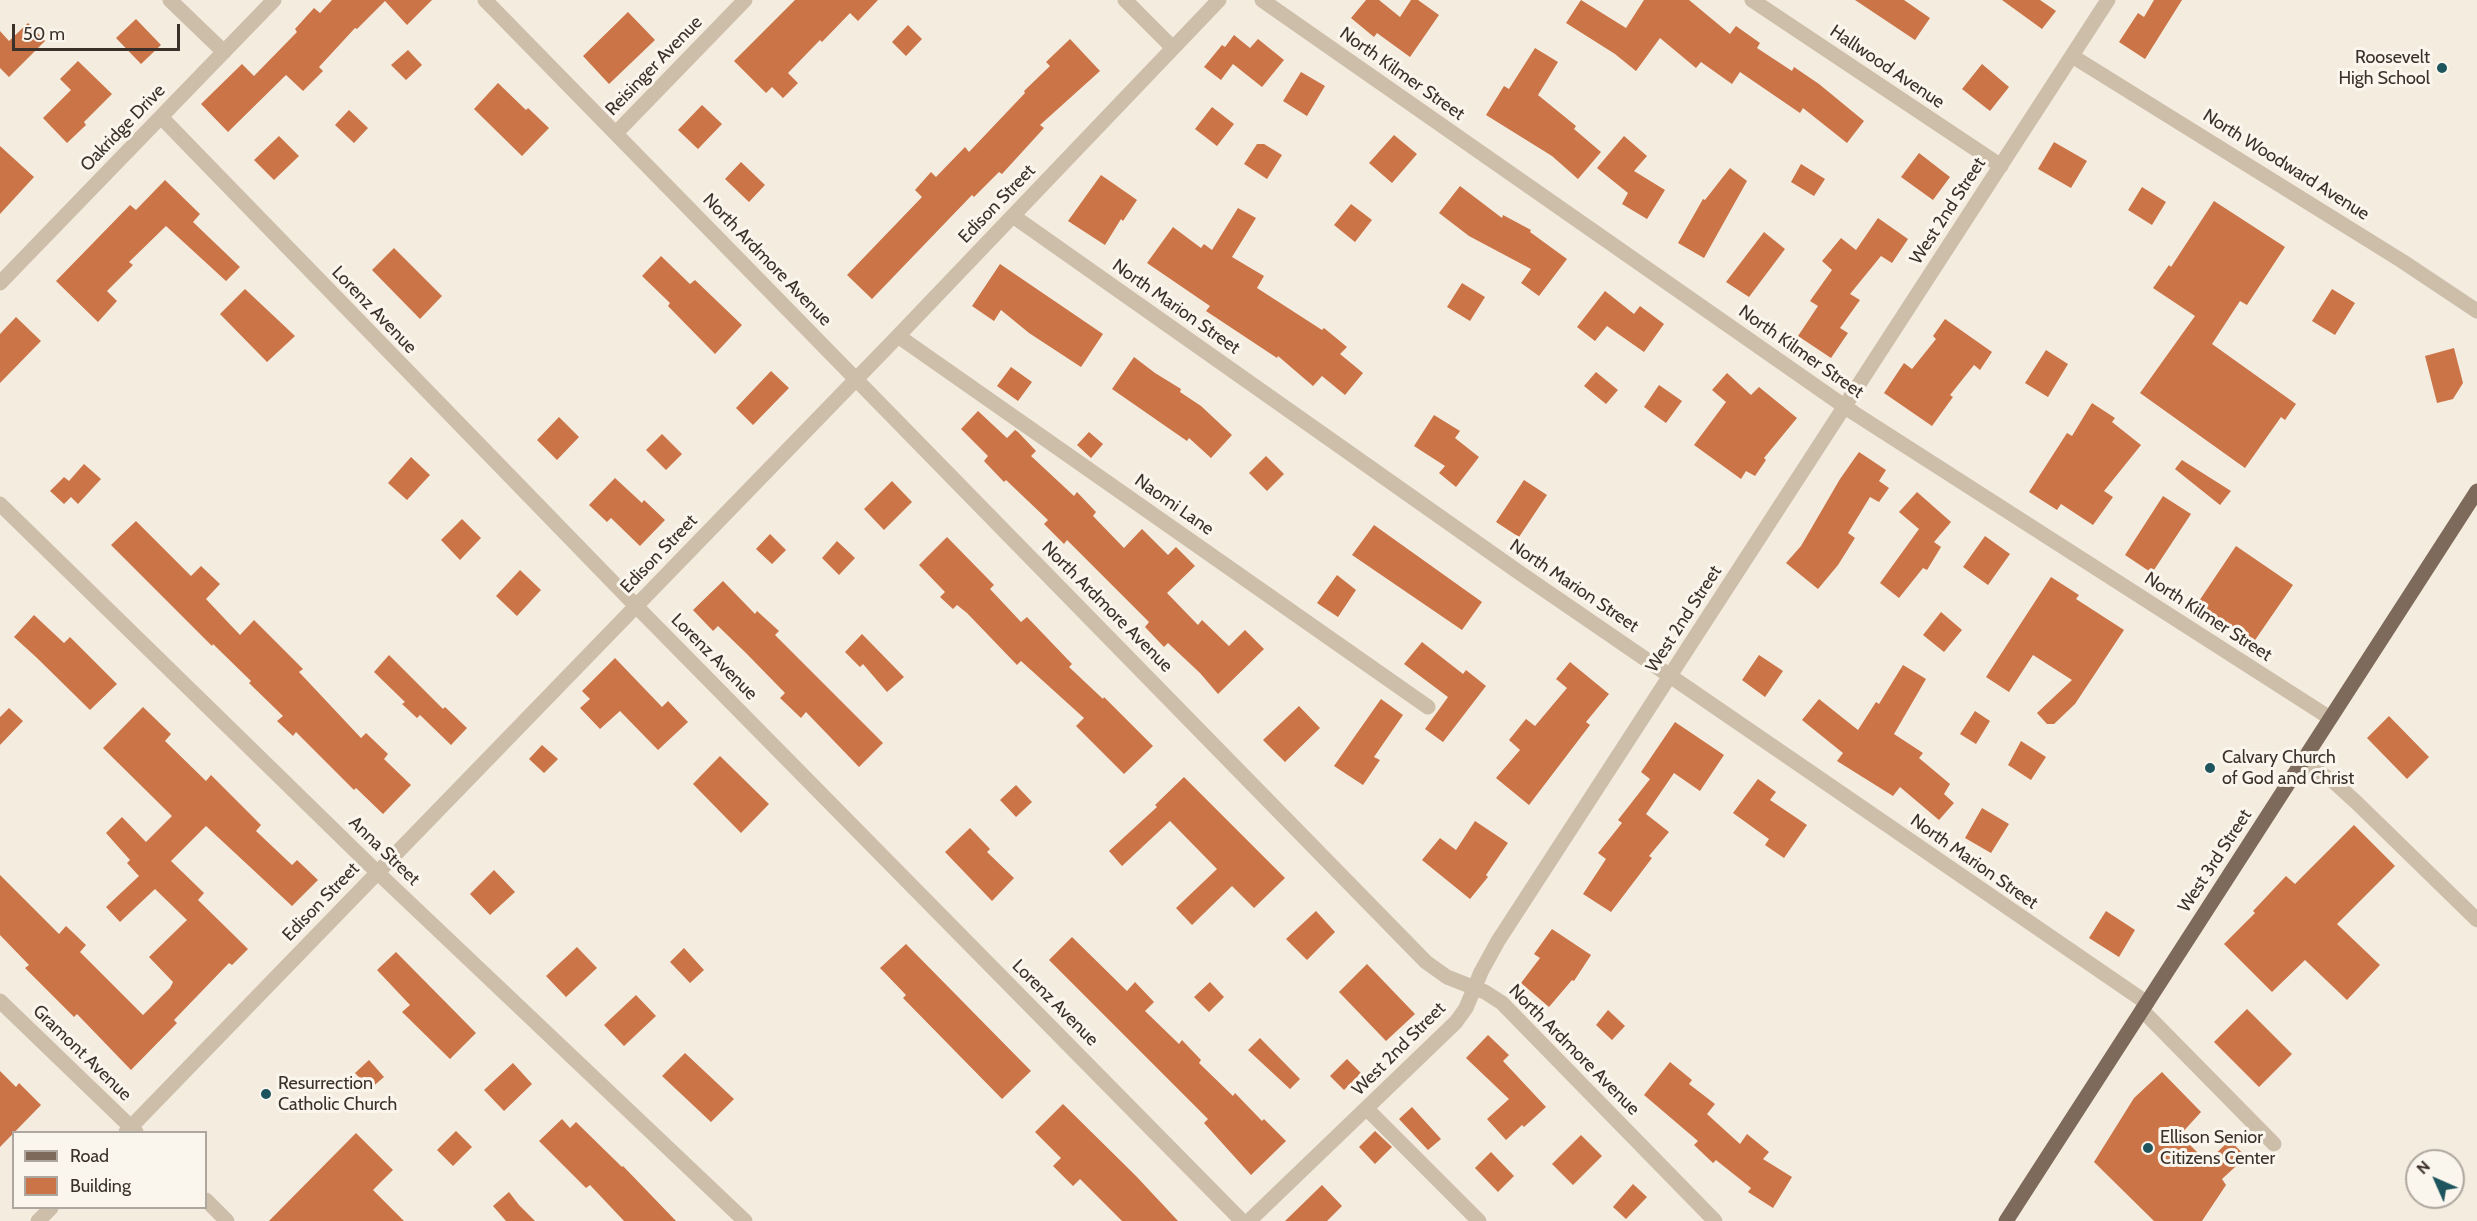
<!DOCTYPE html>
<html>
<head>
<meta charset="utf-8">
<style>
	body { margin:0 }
	#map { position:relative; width:2477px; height:1221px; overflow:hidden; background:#f4ecdf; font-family:Cabin,sans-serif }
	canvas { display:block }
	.legend { position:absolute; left:12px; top:1131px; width:195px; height:78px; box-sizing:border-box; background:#fbf6ed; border:2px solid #aea79f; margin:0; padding:8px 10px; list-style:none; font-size:18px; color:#3b312a }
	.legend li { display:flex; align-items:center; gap:12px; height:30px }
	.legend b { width:30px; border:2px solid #aea79f }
	.north { position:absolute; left:2405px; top:1149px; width:60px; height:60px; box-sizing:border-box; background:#fbf6ed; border:2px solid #aea79f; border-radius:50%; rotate:315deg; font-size:16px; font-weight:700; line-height:24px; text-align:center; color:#3b312a }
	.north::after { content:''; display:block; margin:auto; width:21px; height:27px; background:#1d545e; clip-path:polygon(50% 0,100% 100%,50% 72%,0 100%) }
	.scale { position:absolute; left:12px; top:24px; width:168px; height:27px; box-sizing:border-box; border:3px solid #3b312a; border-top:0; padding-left:8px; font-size:18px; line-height:21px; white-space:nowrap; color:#3b312a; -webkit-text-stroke:4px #fbf6ed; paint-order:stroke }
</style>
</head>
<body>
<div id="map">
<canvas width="2477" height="1221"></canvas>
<ul class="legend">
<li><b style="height:8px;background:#7d6a5b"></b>Road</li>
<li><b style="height:16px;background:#ca7447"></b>Building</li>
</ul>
<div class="north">N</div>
<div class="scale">50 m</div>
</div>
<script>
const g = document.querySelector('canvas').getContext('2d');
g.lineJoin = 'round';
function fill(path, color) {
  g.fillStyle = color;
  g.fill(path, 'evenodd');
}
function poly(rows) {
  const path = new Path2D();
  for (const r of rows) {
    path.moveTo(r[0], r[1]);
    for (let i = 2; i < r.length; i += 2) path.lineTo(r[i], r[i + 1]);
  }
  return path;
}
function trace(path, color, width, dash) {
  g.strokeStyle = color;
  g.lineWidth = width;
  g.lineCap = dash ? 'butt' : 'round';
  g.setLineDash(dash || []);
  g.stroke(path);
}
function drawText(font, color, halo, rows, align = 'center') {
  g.font = font + ' Cabin,sans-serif';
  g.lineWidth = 6;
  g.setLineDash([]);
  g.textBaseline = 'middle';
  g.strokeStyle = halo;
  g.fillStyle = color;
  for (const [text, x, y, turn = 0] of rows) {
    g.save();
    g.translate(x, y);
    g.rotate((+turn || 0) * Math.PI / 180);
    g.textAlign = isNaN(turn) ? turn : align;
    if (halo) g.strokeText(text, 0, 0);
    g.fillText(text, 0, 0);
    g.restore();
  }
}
const building = poly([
	[332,0,432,0,407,25,385,1,357,29,355,28,319,67,323,71,303,91,286,75,228,132,201,104,242,64,254,76,297,32,295,29,314,8,320,13],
	[795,0,878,0,858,21,850,13,822,42,820,40,788,73,798,83,783,98,772,87,766,93,734,61],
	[1366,0,1379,0,1400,17,1411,0,1418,0,1439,15,1410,57,1377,33,1374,37,1351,18],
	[1581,0,1626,28,1644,0,1689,0,1730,34,1736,26,1760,43,1757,48,1792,71,1794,67,1819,84,1864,121,1847,143,1803,108,1800,113,1740,72,1732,84,1701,62,1696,68,1660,38,1636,71,1615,54,1566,23],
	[1855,0,1904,0,1930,18,1915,40],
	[2002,0,2040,0,2056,11,2042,29],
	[2154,0,2182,0,2145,59,2119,42,2138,13,2144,17],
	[628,12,655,40,609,84,583,56],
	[136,19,161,45,141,64,116,38],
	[28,23,45,41,9,77,0,68,0,31,9,41],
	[908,25,922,39,906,56,892,42],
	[1234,35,1250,48,1258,39,1284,60,1262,87,1233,64,1221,80,1204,67,1222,45,1225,47],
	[1070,39,1100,71,1040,125,1044,128,1002,174,999,172,974,197,972,195,872,299,847,275,922,197,915,190,931,172,936,177,965,147,969,152,1025,93,1024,91,1050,66,1046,62],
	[1535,48,1558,62,1538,95,1576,126,1574,129,1601,152,1578,179,1552,156,1486,115,1504,86,1509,89],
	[408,50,422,65,406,80,391,65],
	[78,61,112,94,84,122,86,125,67,143,43,118,71,90,60,79],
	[1982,64,2009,87,1990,111,1962,89],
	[1301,72,1325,86,1307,116,1283,101],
	[498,83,526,110,528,108,549,128,522,156,474,109],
	[702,105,722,124,698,149,678,130],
	[1212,107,1234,124,1217,146,1195,129],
	[349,110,368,128,354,143,335,125],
	[1394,135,1417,154,1392,183,1369,163],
	[279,136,299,156,274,180,254,160],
	[1624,136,1647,156,1634,171,1665,190,1647,219,1622,204,1628,193,1597,168],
	[2054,142,2087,161,2071,188,2038,169],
	[1257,144,1264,144,1282,155,1267,179,1244,164],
	[0,146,34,177,0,214],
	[1919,153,1950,177,1933,200,1901,177],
	[741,162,765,185,749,202,725,179],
	[1801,164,1825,179,1814,196,1791,182],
	[1730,168,1747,181,1704,258,1678,243,1703,199,1705,200],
	[1101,175,1137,200,1123,221,1121,219,1105,245,1068,221],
	[165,180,200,214,193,222,240,267,226,281,166,226,129,262,133,265,107,291,117,301,98,322,56,281,130,205,136,210],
	[1460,186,1502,218,1503,215,1531,230,1530,232,1567,259,1539,296,1521,283,1531,269,1469,236,1439,213],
	[2142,187,2166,202,2152,225,2128,210],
	[2214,201,2285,247,2247,305,2240,301,2212,344,2296,404,2285,420,2281,417,2245,468,2140,393,2195,316,2153,288,2169,265,2171,267],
	[1351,204,1372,220,1355,242,1334,225],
	[1238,208,1256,218,1232,257,1264,276,1257,288,1322,330,1324,328,1347,347,1340,354,1363,373,1345,395,1322,376,1313,386,1278,356,1277,358,1206,311,1210,306,1147,263,1173,227,1201,248,1204,244,1212,250],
	[1878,218,1908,239,1892,263,1881,256,1850,294,1860,300,1840,328,1848,333,1831,358,1798,336,1818,306,1810,301,1832,270,1822,261,1841,238,1856,250],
	[1764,232,1785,249,1749,297,1726,282],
	[394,248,442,296,420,319,372,270],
	[661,256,690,284,695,280,742,325,715,354,668,306,670,303,642,276],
	[1000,264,1103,334,1081,367,1029,333,1001,310,994,321,972,306],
	[1462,283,1485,297,1470,321,1447,307],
	[245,289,295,336,267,362,220,314],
	[2332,289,2355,303,2335,335,2312,321],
	[1605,291,1634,314,1640,306,1664,324,1644,352,1607,326,1595,341,1577,327],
	[16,317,41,341,0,383,0,334],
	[1945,319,1992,352,1980,370,1974,365,1950,395,1953,397,1932,426,1884,393,1904,363,1912,369,1936,339,1933,336],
	[2454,348,2463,383,2453,399,2437,403,2425,356],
	[2046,350,2068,364,2048,397,2025,383],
	[1134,357,1155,373,1181,389,1180,392,1201,406,1232,435,1211,458,1189,438,1187,441,1112,389],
	[1011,367,1032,382,1018,401,997,386],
	[771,371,789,388,753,425,736,408],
	[1596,372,1618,390,1606,404,1584,386],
	[1727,373,1751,395,1759,387,1797,418,1764,458,1766,460,1755,476,1746,471,1741,479,1694,445,1726,402,1712,390],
	[1659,385,1682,401,1666,423,1644,407],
	[2092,403,2115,418,2112,422,2141,445,2104,491,2113,497,2093,525,2061,504,2057,510,2029,492,2067,433,2072,436],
	[978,411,1007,438,1015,430,1018,432,1036,451,1031,456,1074,496,1077,492,1096,512,1093,516,1124,548,1142,529,1168,555,1176,547,1195,566,1167,593,1198,625,1202,620,1229,646,1245,630,1264,649,1218,694,1200,673,1168,643,1164,647,1145,627,1149,622,1067,540,1064,544,1044,524,1048,520,1006,480,1004,482,984,461,988,456,961,429],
	[1434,415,1460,431,1455,438,1479,457,1456,487,1439,473,1445,466,1414,446],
	[559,417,579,437,557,460,537,440],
	[1089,432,1103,444,1091,458,1077,445],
	[662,434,682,454,666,470,646,450],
	[1859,452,1886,470,1879,481,1889,488,1879,502,1870,497,1848,533,1855,538,1838,565,1818,589,1786,563,1801,546,1840,479],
	[1266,456,1284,474,1267,491,1249,473],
	[411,457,430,475,407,500,388,483],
	[2182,460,2231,491,2220,505,2175,469],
	[84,464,101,479,78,504,71,497,64,504,50,491,64,477,69,481],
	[615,478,642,503,644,500,665,520,640,546,611,518,607,522,589,505],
	[1524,480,1547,495,1519,537,1496,522],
	[892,481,912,502,884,530,864,509],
	[1917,492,1951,522,1934,542,1941,547,1927,570,1923,568,1899,598,1880,583,1919,529,1899,512],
	[2163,496,2191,514,2152,573,2125,555],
	[462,519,481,538,460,560,441,540],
	[136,521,191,576,201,566,220,584,206,599,240,635,254,620,303,669,299,672,361,738,366,733,388,754,384,759,411,785,383,814,356,788,354,790,296,732,293,736,277,721,283,716,249,683,251,681,213,644,212,646,111,545],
	[1374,525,1482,602,1462,630,1352,555],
	[770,534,786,550,772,564,756,549],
	[1985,536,2010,554,1988,585,1963,567],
	[947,537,994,585,990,589,1021,622,1027,617,1072,664,1069,667,1103,699,1104,697,1153,746,1124,774,1076,726,1084,718,1021,661,1017,665,967,613,957,605,953,609,940,597,945,592,919,565],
	[837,541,855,558,839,575,822,558],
	[2236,546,2293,585,2253,643,2197,604],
	[520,570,541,590,517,616,496,596],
	[1337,575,1356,590,1338,617,1317,603],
	[2051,577,2079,595,2076,599,2124,630,2075,704,2054,724,2047,724,2037,713,2072,680,2033,655,2009,692,1986,677],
	[723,581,755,614,757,611,779,631,775,635,883,743,859,767,806,712,801,718,780,698,785,693,746,653,718,626,713,631,693,610],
	[1941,612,1962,630,1944,652,1923,635],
	[34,615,64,643,70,637,117,684,90,710,36,657,14,637],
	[862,634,904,677,887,692,863,664,860,667,845,652],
	[1422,642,1463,674,1466,670,1486,686,1443,742,1425,729,1448,697,1404,664],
	[389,655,443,709,445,707,467,728,451,745,420,715,417,718,402,704,405,702,374,672],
	[1759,655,1783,671,1765,697,1742,680],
	[615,658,662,707,668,701,688,722,658,750,620,711,600,729,580,708,590,699,582,691],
	[1570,662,1609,694,1586,722,1590,725,1529,805,1496,778,1520,750,1509,740,1526,719,1535,726,1567,688,1556,679],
	[1903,665,1926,679,1894,734,1923,753,1919,758,1950,784,1944,794,1954,803,1939,820,1900,787,1893,796,1837,761,1843,753,1802,720,1819,699,1858,730,1876,702,1879,704],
	[1381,699,1403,715,1374,757,1380,760,1363,785,1334,766],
	[1299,706,1320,728,1285,762,1263,740],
	[143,707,171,734,165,741,206,781,211,775,261,825,256,831,292,865,297,860,318,880,292,906,206,826,171,861,204,893,198,900,248,949,232,965,229,963,174,1020,177,1023,131,1070,77,1014,74,1017,25,968,29,965,0,935,0,875,59,934,66,926,86,945,80,952,143,1015,170,988,173,982,149,957,187,920,155,889,120,922,106,907,139,876,127,863,130,860,106,833,122,817,146,842,172,816,103,748],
	[9,708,23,721,0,745,0,717],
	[1975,711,1990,721,1976,744,1960,734],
	[2389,716,2429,757,2407,779,2367,738],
	[1675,722,1724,755,1700,791,1674,773,1646,814,1669,832,1649,856,1652,858,1611,912,1583,894,1606,859,1598,853,1622,823,1618,820,1650,779,1641,772],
	[2021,741,2046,757,2031,780,2008,765],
	[542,745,558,759,544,773,529,759],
	[720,756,769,804,741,833,693,784],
	[1184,777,1285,878,1254,908,1232,886,1192,925,1176,908,1217,869,1170,821,1122,866,1109,851,1157,807,1155,805],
	[1758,779,1776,792,1770,800,1807,825,1784,858,1765,845,1769,839,1733,813],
	[1016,785,1032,802,1016,817,1000,800],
	[1982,808,2009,824,1991,853,1965,838],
	[1475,821,1508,843,1486,875,1488,877,1470,899,1422,860,1440,838,1456,850],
	[2354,825,2395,866,2337,924,2380,965,2347,1000,2305,960,2272,992,2224,944,2255,913,2253,911,2286,876,2295,884],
	[970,828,990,849,987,852,1014,878,992,901,945,852],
	[494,870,515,892,490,915,470,894],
	[1316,911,1335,932,1307,960,1286,939],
	[2106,911,2135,930,2119,957,2089,938],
	[1552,929,1591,955,1574,981,1572,980,1549,1007,1521,983,1540,958,1534,954],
	[1072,937,1127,991,1135,982,1154,1002,1145,1011,1179,1044,1182,1040,1201,1060,1199,1063,1233,1096,1235,1093,1262,1121,1264,1119,1286,1141,1251,1175,1204,1123,1208,1119,1049,960],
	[906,944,1031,1071,1002,1099,903,998,906,995,880,968],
	[577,947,597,968,566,997,546,976],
	[684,948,704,970,690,983,670,962],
	[396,952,476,1033,450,1059,402,1012,410,1005,377,970],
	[1367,964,1415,1014,1386,1041,1339,992],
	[1210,982,1224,997,1209,1012,1194,997],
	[636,995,656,1016,624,1046,604,1025],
	[2247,1009,2292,1054,2259,1087,2214,1042],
	[1608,1010,1625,1026,1612,1040,1596,1025],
	[1488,1035,1509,1055,1503,1061,1546,1107,1524,1127,1522,1125,1506,1140,1487,1119,1509,1099,1466,1058],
	[1260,1038,1300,1079,1290,1089,1248,1050],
	[685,1053,734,1099,711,1122,662,1076],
	[1347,1059,1361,1073,1344,1090,1330,1076],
	[369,1060,384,1077,370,1089,355,1073],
	[1670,1062,1692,1080,1689,1084,1715,1104,1707,1114,1740,1144,1747,1134,1769,1152,1763,1159,1792,1177,1773,1208,1748,1192,1751,1188,1716,1160,1713,1163,1694,1145,1698,1141,1644,1095],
	[513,1063,532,1084,504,1111,484,1090],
	[0,1071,16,1087,19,1083,41,1105,0,1147],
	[2162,1072,2201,1112,2180,1135,2207,1162,2230,1140,2246,1157,2222,1179,2226,1185,2202,1221,2154,1221,2094,1162,2134,1098],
	[1063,1104,1136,1176,1178,1221,1122,1221,1080,1179,1073,1186,1053,1166,1061,1158,1035,1132],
	[1412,1107,1441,1139,1428,1150,1399,1119],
	[562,1119,570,1128,576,1122,622,1167,623,1166,676,1221,624,1221,590,1185,586,1188,539,1141],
	[456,1131,472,1147,453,1166,437,1150],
	[1375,1131,1392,1147,1375,1164,1359,1147],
	[356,1133,393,1170,373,1190,404,1221,269,1221],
	[1581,1135,1602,1156,1573,1185,1552,1164],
	[1491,1152,1514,1176,1498,1192,1475,1168],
	[1633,1184,1647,1197,1626,1219,1613,1207],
	[1322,1185,1342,1206,1327,1221,1285,1221],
	[509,1192,519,1205,535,1221,506,1221,493,1206]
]);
const minor = poly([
	[170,0,224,52],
	[485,0,1426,962,1447,977,1485,992,1502,1003,1715,1221],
	[1125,0,1173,48],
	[1262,0,1854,413,2330,718],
	[1752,0,2001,166],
	[2072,56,2402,261,2477,311],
	[161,117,636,606,1242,1221],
	[616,133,745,0],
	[1013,216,1517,571,2147,1003],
	[0,283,274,0],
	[898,336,1428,707],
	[0,504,377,872,745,1221],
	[2302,761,2334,782,2357,803,2477,920],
	[0,1001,136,1132],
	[2142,1010,2274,1144],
	[1367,1109,1479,1221],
	[126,1132,898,336,1219,0],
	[206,1200,227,1221],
	[38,1221,51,1208],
	[1249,1221,1456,1022,1466,1008,1481,972,1498,941,2108,0]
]);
const primary = poly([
	[2006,1221,2477,491]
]);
const markers = [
	[2442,68,6,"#1d545e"],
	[2210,768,6,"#1d545e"],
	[266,1094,6,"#1d545e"],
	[2148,1148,6,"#1d545e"]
];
const poiNames = [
	["Roosevelt",2430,58,"right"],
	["High School",2430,79,"right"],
	["Calvary Church",2222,758],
	["of God and Christ",2222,779],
	["Resurrection",278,1084],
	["Catholic Church",278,1105],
	["Ellison Senior",2160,1138],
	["Citizens Center",2160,1159]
];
const streetNames = [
	["Reisinger Avenue",654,66,-46],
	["Hallwood Avenue",1887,67,34],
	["North Kilmer Street",1402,74,35],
	["Oakridge Drive",123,128,-46],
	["North Woodward Avenue",2286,165,32],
	["Edison Street",997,204,-46],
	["West 2nd Street",1948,211,-57],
	["North Ardmore Avenue",767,260,46],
	["North Marion Street",1176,307,35],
	["Lorenz Avenue",374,310,46],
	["North Kilmer Street",1801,352,35],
	["Naomi Lane",1174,505,35],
	["Edison Street",659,554,-46],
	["North Marion Street",1574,586,34],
	["North Ardmore Avenue",1107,607,45],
	["North Kilmer Street",2208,617,33],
	["West 2nd Street",1684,619,-57],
	["Lorenz Avenue",714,657,45],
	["Anna Street",384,851,44],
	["West 3rd Street",2215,861,-57],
	["North Marion Street",1974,862,35],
	["Edison Street",321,902,-46],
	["Lorenz Avenue",1055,1003,45],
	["West 2nd Street",1399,1049,-45],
	["North Ardmore Avenue",1574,1050,45],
	["Gramont Avenue",82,1053,44]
];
fill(building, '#ca7447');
trace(minor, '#cdbeaa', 15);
trace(primary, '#7d6a5b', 15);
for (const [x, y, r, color] of markers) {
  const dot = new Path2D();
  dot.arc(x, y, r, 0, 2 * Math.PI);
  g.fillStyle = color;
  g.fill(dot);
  trace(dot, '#fbf6ed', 2);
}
drawText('18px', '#3b312a', '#fbf6ed', poiNames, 'left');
drawText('18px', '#3b312a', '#fbf6ed', streetNames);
</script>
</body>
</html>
